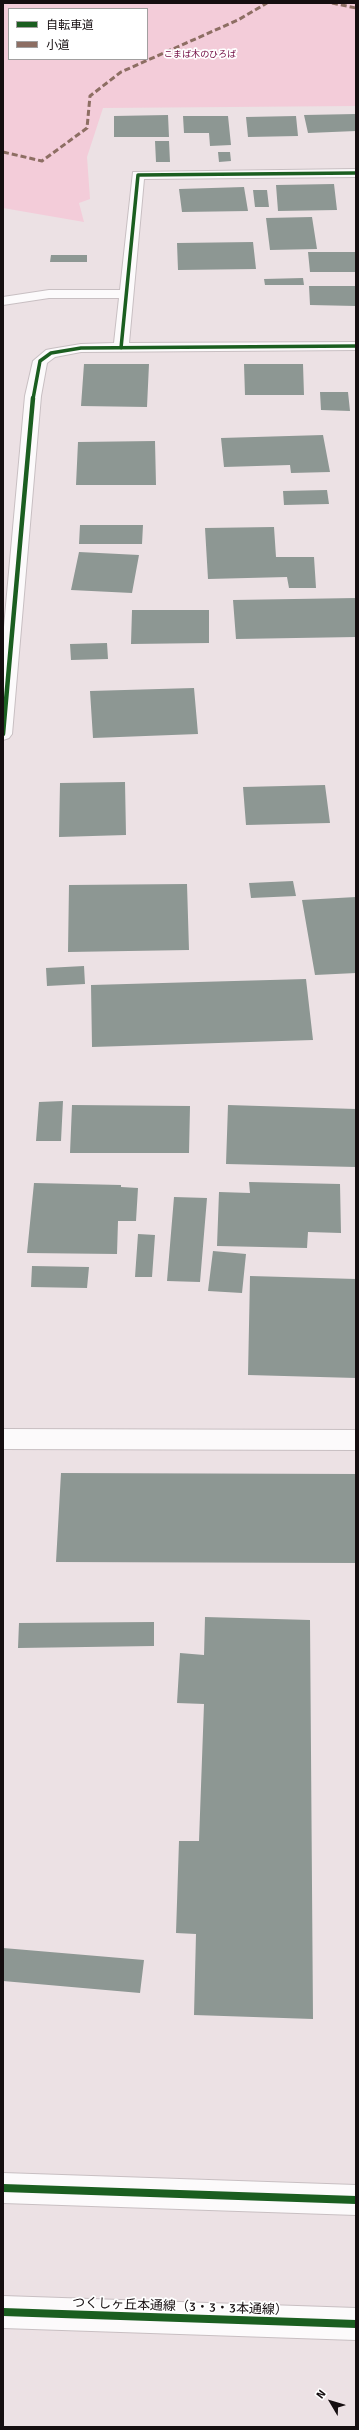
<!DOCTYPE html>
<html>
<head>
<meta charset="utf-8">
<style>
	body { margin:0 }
	#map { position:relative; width:359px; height:2430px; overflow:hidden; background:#ece1e4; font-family:Signika,"Noto Sans JP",sans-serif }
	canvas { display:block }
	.frame { position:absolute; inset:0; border:4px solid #150e10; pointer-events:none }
	.legend { position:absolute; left:8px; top:8px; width:140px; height:52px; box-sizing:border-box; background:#fff; border:1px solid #a19f9f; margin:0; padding:5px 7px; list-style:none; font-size:12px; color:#150e10 }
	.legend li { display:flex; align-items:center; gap:8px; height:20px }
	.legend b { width:20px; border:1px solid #a19f9f }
	.north { position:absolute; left:311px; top:2382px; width:40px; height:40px; -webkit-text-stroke:3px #fff; paint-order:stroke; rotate:308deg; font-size:11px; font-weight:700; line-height:16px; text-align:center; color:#150e10 }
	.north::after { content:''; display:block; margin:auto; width:14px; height:18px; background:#150e10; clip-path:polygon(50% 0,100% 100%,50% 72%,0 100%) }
</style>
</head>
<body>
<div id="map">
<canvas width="359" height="2430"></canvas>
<div class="frame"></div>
<ul class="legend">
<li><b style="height:5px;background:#1b5e20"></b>自転車道</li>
<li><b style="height:5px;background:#8d6e63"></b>小道</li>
</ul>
<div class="north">N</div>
</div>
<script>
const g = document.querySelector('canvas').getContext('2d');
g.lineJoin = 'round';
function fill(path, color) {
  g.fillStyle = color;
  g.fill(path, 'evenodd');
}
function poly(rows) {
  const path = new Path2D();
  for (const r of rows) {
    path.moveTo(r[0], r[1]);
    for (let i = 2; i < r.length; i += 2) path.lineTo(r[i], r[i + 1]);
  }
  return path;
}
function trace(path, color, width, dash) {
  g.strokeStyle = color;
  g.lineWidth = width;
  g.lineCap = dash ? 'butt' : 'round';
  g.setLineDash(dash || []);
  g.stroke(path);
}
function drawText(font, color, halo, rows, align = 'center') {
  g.font = font + ' Signika,"Noto Sans JP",sans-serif';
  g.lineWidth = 3.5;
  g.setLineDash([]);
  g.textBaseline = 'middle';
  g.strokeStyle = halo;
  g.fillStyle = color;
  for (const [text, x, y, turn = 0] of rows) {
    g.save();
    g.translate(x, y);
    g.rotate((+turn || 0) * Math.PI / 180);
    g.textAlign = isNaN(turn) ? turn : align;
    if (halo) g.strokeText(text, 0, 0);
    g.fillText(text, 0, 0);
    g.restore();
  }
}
const green = poly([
	[3,3,356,3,356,106,103,108,87,157,90,199,79,203,84,222,3,208],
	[9,9,147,9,147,59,9,59]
]);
const building = poly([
	[356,114,356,131,308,133,304,115],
	[168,115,169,137,114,137,114,116],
	[183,116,228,116,231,145,210,146,209,133,184,133],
	[296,116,298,136,248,137,246,117],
	[155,141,169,141,170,162,156,162],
	[218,152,230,152,231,161,219,162],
	[334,184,337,210,278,211,276,185],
	[244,187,248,211,182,212,179,189],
	[253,190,267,190,269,207,255,207],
	[312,217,317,249,270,250,266,218],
	[253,242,256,269,178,270,177,243],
	[308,252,356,252,356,272,310,272],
	[51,255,87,255,87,262,50,262],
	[303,278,304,285,265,285,264,279],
	[309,286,356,286,356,306,310,305],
	[84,364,149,364,147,407,81,406],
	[244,364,303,364,304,395,245,395],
	[320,392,348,392,350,411,321,410],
	[323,435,330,472,291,473,290,465,224,467,221,438],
	[155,441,156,485,76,485,78,442],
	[327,490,329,504,284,505,283,491],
	[80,525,143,525,142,544,79,544],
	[274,527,276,557,314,557,316,588,289,588,287,577,208,579,205,528],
	[79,552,139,555,132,593,71,590],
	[356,598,356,637,236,639,233,600],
	[132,610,209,610,209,643,131,644],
	[107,643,108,659,71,660,70,644],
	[194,688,198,734,93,738,90,691],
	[125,782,126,835,59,837,60,783],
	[325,785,330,823,246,825,243,787],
	[293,881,296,896,251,898,249,883],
	[187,884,189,950,68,952,69,885],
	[356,897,356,973,315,975,302,900],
	[84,966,85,984,47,986,46,968],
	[306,979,313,1040,92,1047,91,985],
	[63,1101,61,1141,36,1141,39,1102],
	[72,1105,190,1106,189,1153,70,1153],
	[228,1105,356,1109,356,1167,226,1164],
	[249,1182,340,1184,341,1233,308,1232,307,1248,217,1246,219,1192,250,1193],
	[34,1183,121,1185,121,1187,138,1188,136,1221,118,1221,117,1254,27,1253],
	[174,1197,207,1198,200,1282,167,1281],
	[138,1234,155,1235,152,1277,135,1277],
	[213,1251,246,1254,242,1293,208,1291],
	[32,1266,89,1267,87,1288,31,1287],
	[250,1276,356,1279,356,1378,248,1375],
	[61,1473,356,1474,356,1563,56,1562],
	[205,1617,310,1620,313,2019,194,2015,196,1934,176,1933,179,1841,199,1841,204,1704,177,1703,180,1653,204,1655],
	[154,1622,154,1646,18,1648,19,1623],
	[3,1948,144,1960,140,1993,3,1981]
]);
const minor = poly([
	[356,169,356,177,144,179,129,343,356,342,356,350,81,352,55,357,47,363,41,396,12,734,9,738,3,740,3,638,25,396,33,361,46,350,51,349,81,344,114,343,119,298,49,298,3,305,3,297,49,290,120,290,133,172,356,169],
	[3,1429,356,1430,356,1450,3,1449,3,1429]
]);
const tertiary = poly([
	[3,2173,356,2185,356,2215,3,2203,3,2173],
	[3,2296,356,2308,356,2340,3,2328,3,2296]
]);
const quiet = poly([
	[332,3,356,8],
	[3,152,42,161,87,128,90,96,121,72,238,20,267,3]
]);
const cyclewayFar2 = poly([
	[121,348,138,175,356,173],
	[33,399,40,361,51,353,81,348,356,346]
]);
const cyclewayFar1 = poly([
	[3,734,33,398]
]);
const cycleway = poly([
	[3,2188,356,2200],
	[3,2312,356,2324]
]);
const farParknames = [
	["こまば木のひろば",200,55]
];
const nearStreetnames = [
	["つくしヶ丘本通線（3・3・3本通線）",180,2307,2]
];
fill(green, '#f3ccd9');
fill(building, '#8d9793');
trace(minor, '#c8bfc2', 2);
trace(tertiary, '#c8bfc2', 2);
fill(minor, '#fcfafb');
fill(tertiary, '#fcfafb');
trace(quiet, '#8d6e63', 3, [6, 3]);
trace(cyclewayFar2, '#1b5e20', 3.5);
trace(cyclewayFar1, '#1b5e20', 4.5);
trace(cycleway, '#1b5e20', 8);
drawText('9px', '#6f083f', '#fff', farParknames);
drawText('13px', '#150e10', '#fff', nearStreetnames);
</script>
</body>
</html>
